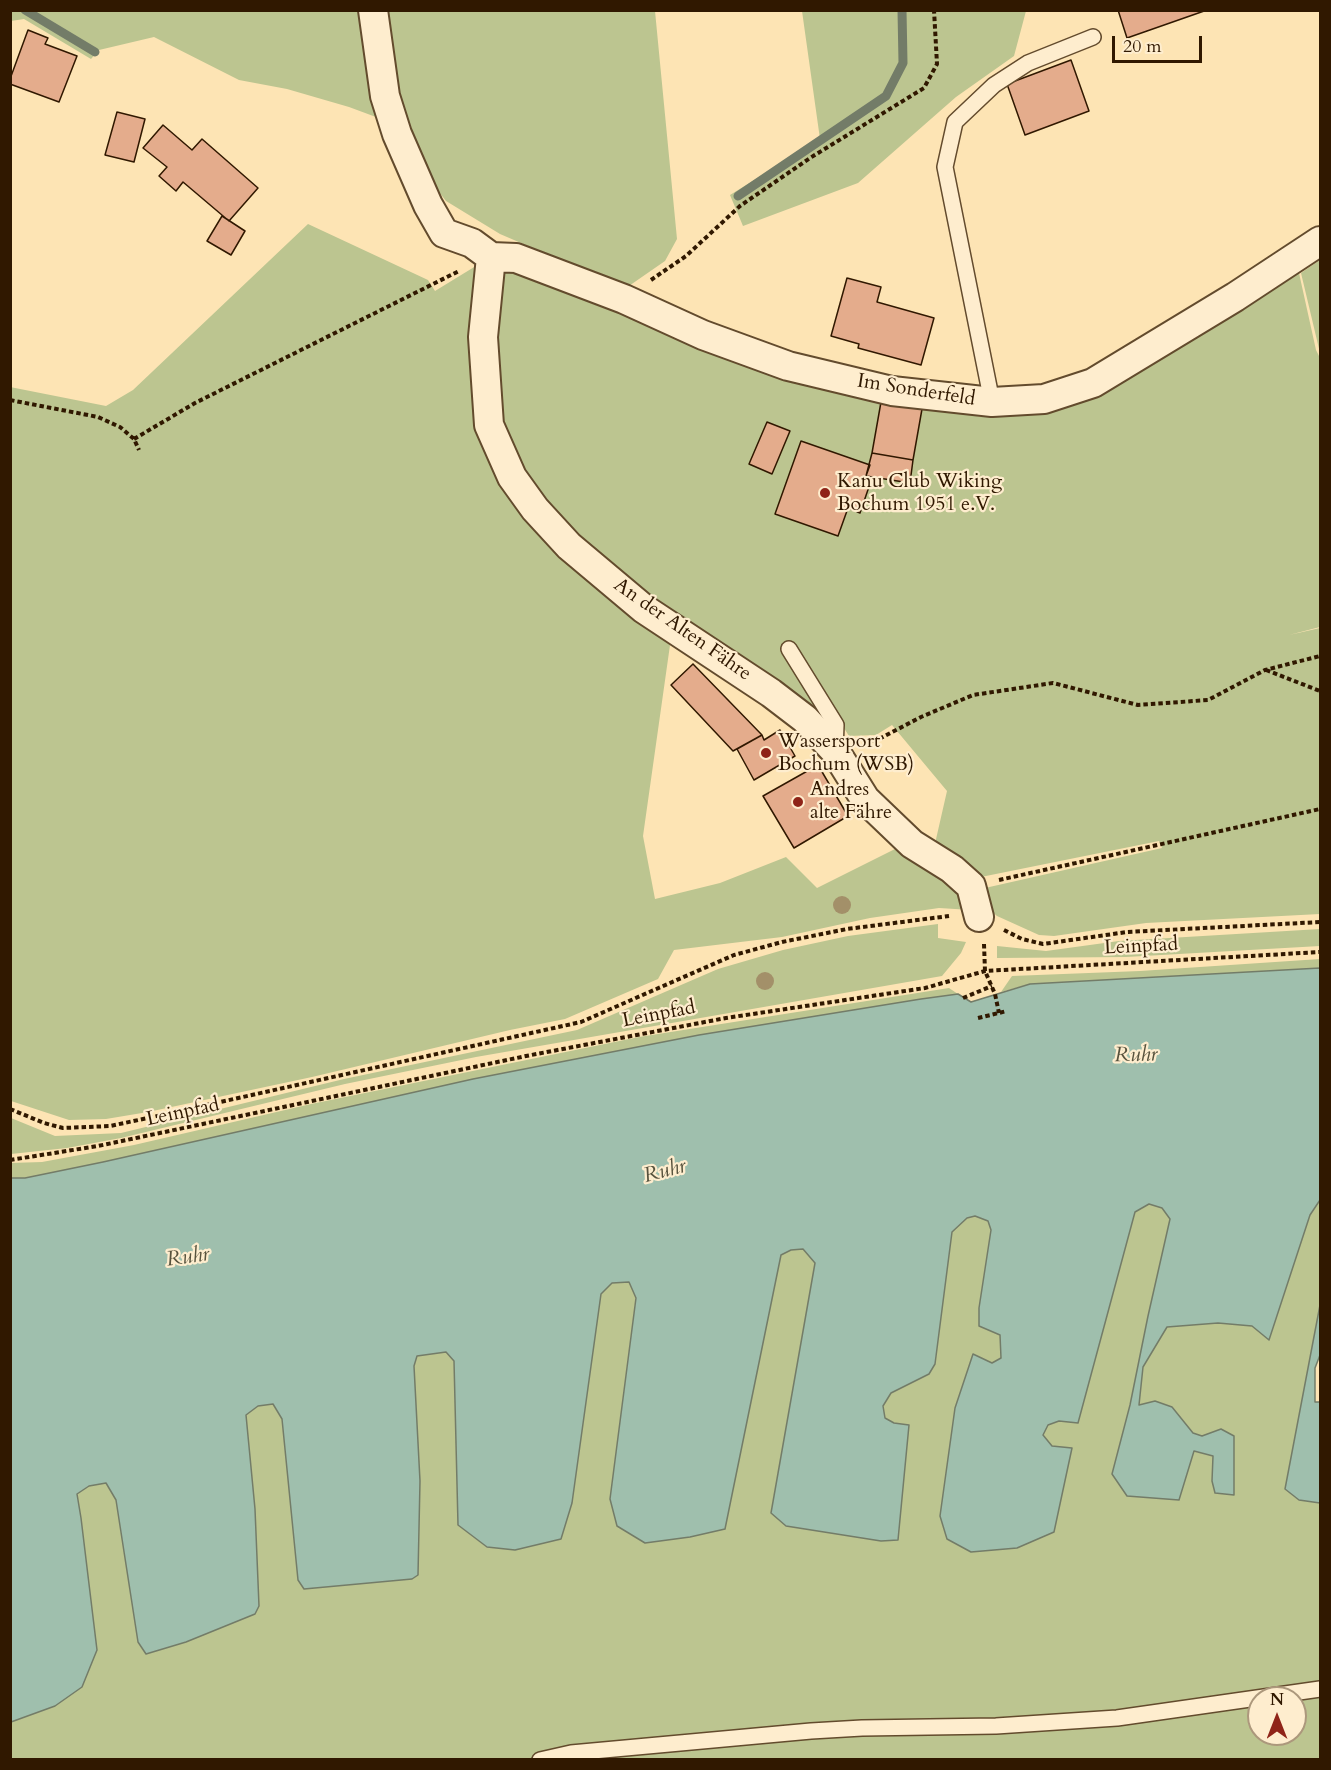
<!DOCTYPE html>
<html>
<head>
<meta charset="utf-8">
<style>
	body { margin:0 }
	#map { position:relative; width:1331px; height:1770px; overflow:hidden; background:#fde4b4; font-family:Cardo,serif }
	canvas { display:block }
	.frame { position:absolute; inset:0; border:12px solid #301800; pointer-events:none }
	.north { position:absolute; left:1247px; top:1686px; width:60px; height:60px; box-sizing:border-box; background:#feedce; border:2px solid #ac987c; border-radius:50%; rotate:0deg; font-size:16px; font-weight:700; line-height:24px; text-align:center; color:#301800 }
	.north::after { content:''; display:block; margin:auto; width:21px; height:27px; background:#8f2418; clip-path:polygon(50% 0,100% 100%,50% 72%,0 100%) }
	.scale { position:absolute; left:1112px; top:36px; width:90px; height:27px; box-sizing:border-box; border:3px solid #301800; border-top:0; padding-left:8px; font-size:18px; line-height:21px; white-space:nowrap; color:#301800; -webkit-text-stroke:4px #feedce; paint-order:stroke }
</style>
</head>
<body>
<div id="map">
<canvas width="1331" height="1770"></canvas>
<div class="frame"></div>
<div class="north">N</div>
<div class="scale">20 m</div>
</div>
<script>
const g = document.querySelector('canvas').getContext('2d');
g.lineJoin = 'round';
function fill(path, color) {
  g.fillStyle = color;
  g.fill(path, 'evenodd');
}
function poly(rows) {
  const path = new Path2D();
  for (const r of rows) {
    path.moveTo(r[0], r[1]);
    for (let i = 2; i < r.length; i += 2) path.lineTo(r[i], r[i + 1]);
  }
  return path;
}
function trace(path, color, width, dash) {
  g.strokeStyle = color;
  g.lineWidth = width;
  g.lineCap = dash ? 'butt' : 'round';
  g.setLineDash(dash || []);
  g.stroke(path);
}
function drawText(font, color, halo, rows, align = 'center') {
  g.font = font + ' Cardo,serif';
  g.lineWidth = 4.5;
  g.setLineDash([]);
  g.textBaseline = 'middle';
  g.strokeStyle = halo;
  g.fillStyle = color;
  for (const [text, x, y, turn = 0] of rows) {
    g.save();
    g.translate(x, y);
    g.rotate((+turn || 0) * Math.PI / 180);
    g.textAlign = isNaN(turn) ? turn : align;
    if (halo) g.strokeText(text, 0, 0);
    g.fillText(text, 0, 0);
    g.restore();
  }
}
const green = poly([
	[10,11,363,11,384,120,349,107,287,89,239,80,154,37,99,50,91,59,24,19,11,21],
	[385,11,655,11,677,239,665,261,626,288,500,234,446,201,418,165,392,100],
	[802,11,802,10,1026,11,1014,56,956,97,858,183,743,226,730,195,820,139],
	[308,224,428,280,435,291,484,261,507,480,671,638,643,836,655,899,720,883,786,857,817,888,903,845,938,865,971,910,939,908,870,918,782,937,674,950,658,979,565,1019,510,1030,312,1077,148,1112,106,1119,69,1120,11,1101,10,387,106,406,133,390],
	[1320,260,1320,353,1301,273],
	[494,262,887,397,981,417,1048,409,1240,307,1299,273,1316,350,1320,358,1320,627,1289,635,1320,628,1320,914,1146,923,1054,936,1039,935,997,916,989,909,985,888,1162,848,1159,841,981,877,934,848,947,791,892,725,876,735,849,736,827,701,834,725,646,602,525,483,497,421],
	[938,924,938,938,966,942,961,953,942,976,476,1057,345,1084,121,1138,67,1148,11,1154,11,1118,55,1136,121,1133,344,1079,577,1030,718,969,783,950,848,936],
	[1320,929,1320,946,1126,957,997,958,997,946,1046,951,1119,941],
	[1320,959,1320,968,1030,984,1001,992,1012,976,1140,971],
	[949,988,958,994,921,999,25,1178,11,1178,10,1163,42,1162,134,1145,311,1104,639,1037],
	[1320,1200,1320,1305,1285,1489,1299,1500,1320,1503,1320,1759,11,1760,10,1722,55,1706,81,1518,77,1494,89,1486,106,1483,116,1500,138,1642,146,1654,186,1642,255,1614,259,1606,255,1509,246,1415,258,1406,273,1404,282,1419,298,1580,304,1589,412,1579,418,1575,420,1480,414,1366,417,1356,446,1352,454,1361,458,1525,487,1547,515,1550,572,1503,601,1294,611,1283,629,1282,636,1297,610,1499,781,1255,791,1250,803,1249,815,1263,771,1512,786,1526,881,1541,909,1425,894,1423,885,1418,883,1406,891,1393,919,1379,935,1364,952,1232,967,1218,975,1216,988,1221,991,1230,979,1308,979,1325,1000,1335,1001,1358,992,1363,973,1355,955,1408,940,1516,1017,1548,1054,1532,1072,1448,1052,1446,1043,1435,1048,1425,1060,1421,1078,1422,1135,1212,1149,1204,1162,1208,1171,1219,1148,1316,1130,1405,1112,1474,1193,1451,1213,1456,1212,1481,1221,1429,1202,1436,1193,1433,1172,1407,1139,1405,1143,1367,1166,1327,1218,1323,1253,1326,1269,1339,1310,1215],
	[1259,1698,1295,1698,1295,1734,1259,1734]
]);
const water = poly([
	[1320,968,1320,1200,1310,1215,1269,1340,1252,1326,1218,1323,1167,1327,1143,1367,1139,1405,1155,1401,1172,1407,1193,1433,1202,1436,1221,1429,1234,1436,1234,1495,1215,1493,1212,1481,1213,1456,1194,1451,1179,1500,1127,1496,1112,1474,1130,1405,1148,1316,1170,1219,1162,1208,1149,1204,1135,1212,1078,1423,1059,1421,1048,1425,1043,1435,1052,1446,1072,1448,1054,1532,1017,1548,971,1552,947,1539,940,1516,955,1408,973,1354,992,1363,1001,1358,1000,1335,979,1326,979,1308,991,1230,988,1221,975,1216,967,1218,952,1232,935,1364,929,1374,891,1393,883,1406,885,1418,894,1423,909,1425,898,1540,881,1541,786,1526,771,1513,815,1263,803,1249,791,1250,781,1255,725,1529,690,1537,645,1543,617,1526,610,1499,636,1298,629,1282,612,1283,601,1294,572,1503,561,1539,515,1550,487,1547,458,1525,454,1361,446,1352,417,1356,414,1366,420,1481,418,1575,412,1579,304,1589,298,1580,282,1419,273,1404,258,1406,246,1415,255,1509,259,1606,255,1614,186,1642,146,1654,138,1642,116,1500,106,1483,89,1486,77,1494,81,1518,97,1650,82,1687,55,1706,11,1722,11,1178,25,1178,103,1162,473,1079,699,1035,921,999,958,994,971,1002,1030,984,1320,968],
	[1320,1305,1320,1355,1315,1368,1315,1402,1320,1402,1320,1503,1299,1500,1285,1489,1320,1305]
]);
const stream = poly([
	[25,10,95,52],
	[738,196,886,96,903,63,902,10]
]);
const building = poly([
	[1118,10,1207,10,1127,38,1118,10],
	[28,30,48,38,45,44,77,56,59,102,10,84,10,79,28,30],
	[1071,60,1089,111,1025,135,1007,84,1071,60],
	[117,112,145,119,134,162,105,155,117,112],
	[163,125,192,150,202,139,258,188,229,221,183,182,176,191,159,176,167,167,143,148,163,125],
	[222,216,245,231,231,255,207,241,222,216],
	[847,278,881,287,877,302,934,318,921,365,858,348,859,344,831,336,847,278],
	[881,402,922,409,913,460,872,453,881,402],
	[767,422,790,431,772,474,749,464,767,422],
	[801,441,870,465,866,476,872,478,860,513,848,508,838,536,775,514,801,441],
	[872,453,913,460,910,483,866,476,872,453],
	[693,664,762,735,733,751,671,685,693,664],
	[780,730,795,756,754,780,737,749,762,735,764,740,780,730],
	[818,765,848,816,794,848,763,796,818,765]
]);
const path = poly([
	[651,280,686,256,740,206,810,158,924,88,937,64,934,10],
	[10,400,98,417,120,427,134,439,139,450],
	[134,439,195,403,459,271],
	[1266,670,1320,691],
	[865,743,879,739,921,717,973,695,1053,683,1138,705,1208,700,1265,670,1320,656],
	[999,880,1320,809],
	[1004,930,1022,939,1043,944,1127,932,1320,922],
	[984,944,985,971,995,994,999,1013],
	[963,998,992,986],
	[978,1018,1007,1011],
	[10,1109,44,1123,63,1128,110,1126,148,1118,581,1022,734,955,782,942,847,929,949,916],
	[10,1160,98,1146,526,1056,726,1018,925,988,985,971,1320,952]
]);
const lane = poly([
	[992,402,945,167,955,122,994,85,1028,63,1093,37],
	[789,649,836,725,835,751],
	[540,1760,571,1753,811,1731,862,1728,996,1726,1117,1718,1320,1689]
]);
const street = poly([
	[373,10,385,96,397,134,428,205,444,233,472,243,491,257],
	[491,257,516,258,624,299,703,335,788,366,892,391,992,402,1044,399,1093,383,1235,297,1320,241],
	[491,257,483,337,489,425,512,477,535,509,569,546,644,609,771,693,805,719,835,751,865,799,912,844,952,869,971,886,979,917]
]);
const trees = [
	[842,905],
	[765,981]
];
const markers = [
	[825,493,6,"#8f2418"],
	[766,753,6,"#8f2418"],
	[798,802,6,"#8f2418"]
];
const streetNames = [
	["Im Sonderfeld",916,391,9],
	["An der Alten Fähre",682,630,35],
	["Leinpfad",1141,947,-3],
	["Leinpfad",659,1015,-11],
	["Leinpfad",183,1113,-12]
];
const poiNames = [
	["Kanu Club Wiking",837,482],
	["Bochum 1951 e.V.",837,505],
	["Wassersport",778,742],
	["Bochum (WSB)",778,765],
	["Andres",810,790],
	["alte Fähre",810,813]
];
const waterNames = [
	["Ruhr",1136,1056,-1],
	["Ruhr",665,1172,-15],
	["Ruhr",188,1258,-8]
];
fill(green, '#bcc590');
fill(water, '#9fbfad');
trace(water, '#737c68', 1.5);
trace(stream, '#737c68', 9);
fill(building, '#e4ac8c');
trace(building, '#301800', 1.5);
trace(lane, '#634b2d', 18);
trace(street, '#634b2d', 32);
trace(path, '#301800', 4, [4.5, 3]);
trace(lane, '#feedce', 15);
trace(street, '#feedce', 28);
g.fillStyle = '#a39069';
for (const [x, y] of trees) {
  g.beginPath();
  g.arc(x, y, 9, 0, 2 * Math.PI);
  g.fill();
}
for (const [x, y, r, color] of markers) {
  const dot = new Path2D();
  dot.arc(x, y, r, 0, 2 * Math.PI);
  g.fillStyle = color;
  g.fill(dot);
  trace(dot, '#feedce', 2);
}
drawText('20px', '#301800', '#feedce', streetNames);
drawText('20px', '#301800', '#feedce', poiNames, 'left');
drawText('italic 21px', '#57523d', '#feedce', waterNames);
</script>
</body>
</html>
